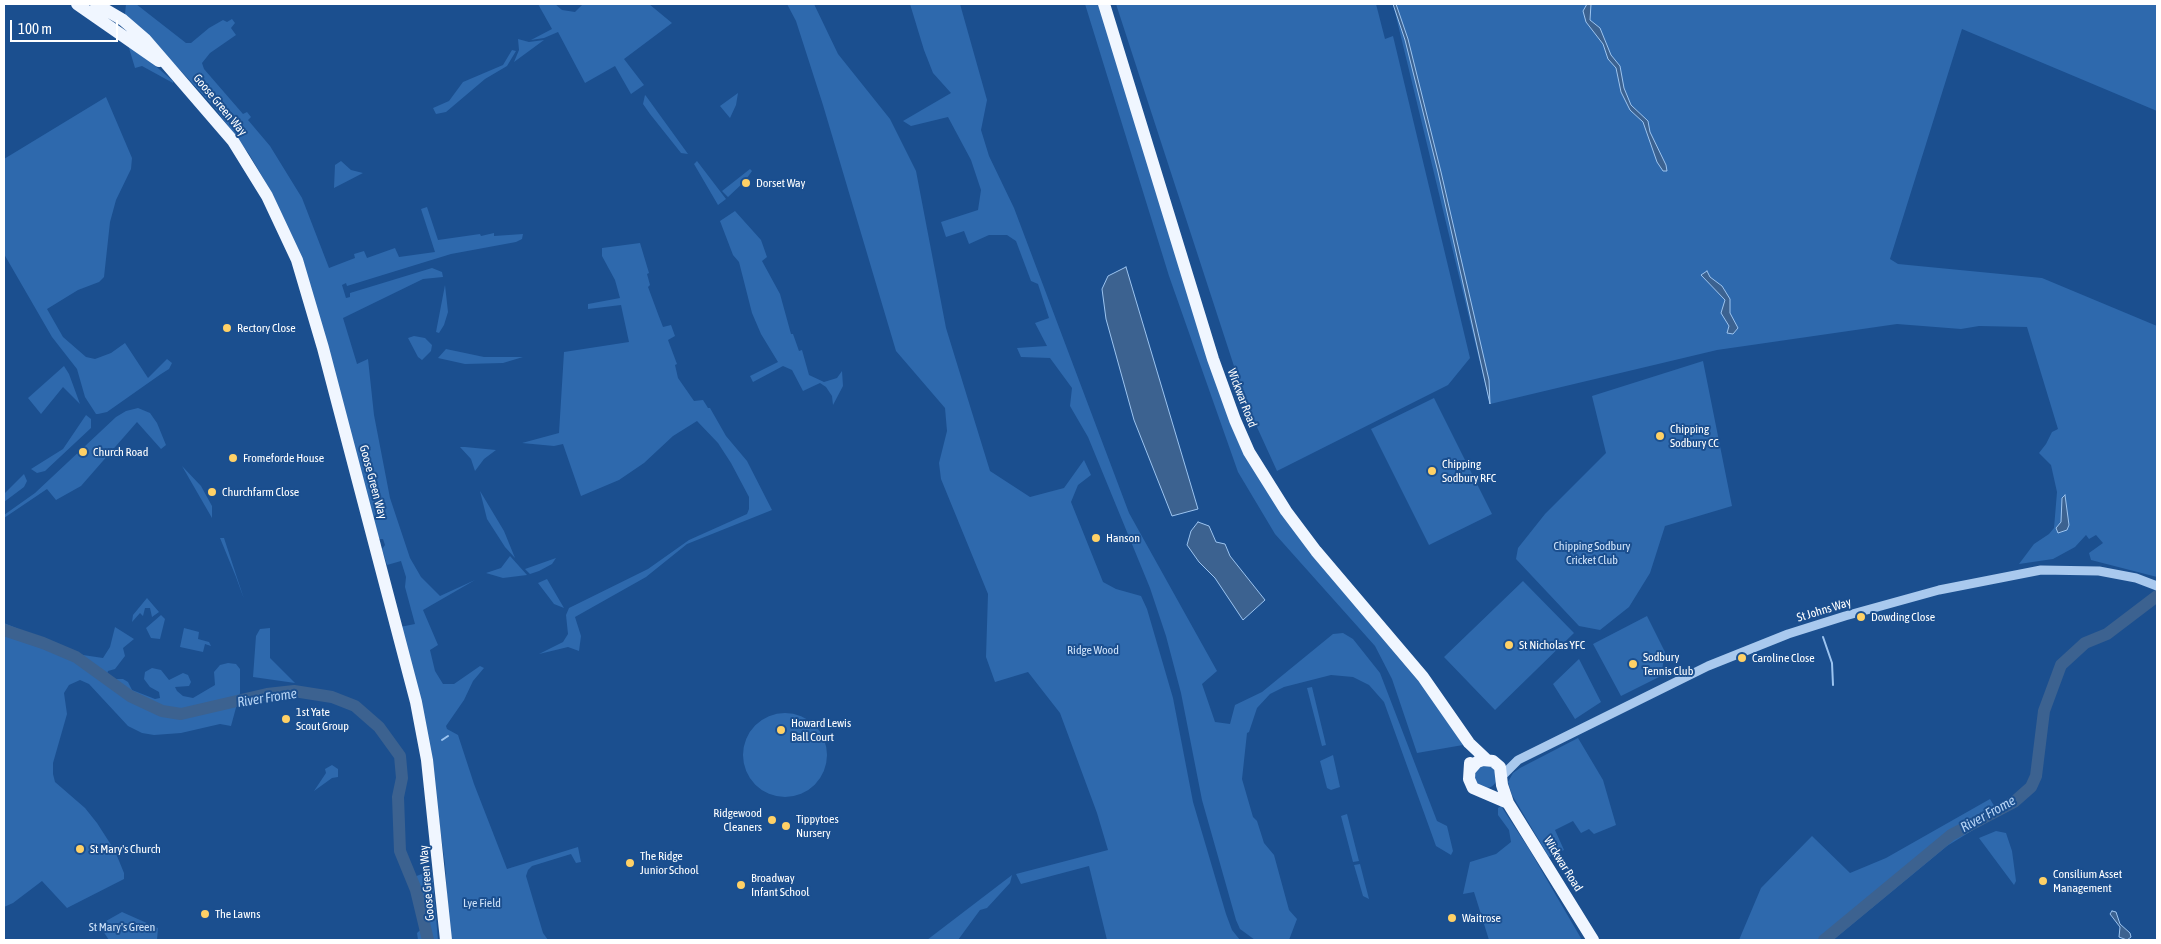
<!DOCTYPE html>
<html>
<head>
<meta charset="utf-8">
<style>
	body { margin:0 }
	#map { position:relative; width:2161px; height:944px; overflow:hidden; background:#1b4f8f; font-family:"Asap Condensed",sans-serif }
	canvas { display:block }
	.frame { position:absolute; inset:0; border:5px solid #fff; pointer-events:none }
	.scale { position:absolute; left:10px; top:20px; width:108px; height:22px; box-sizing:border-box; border:2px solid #fff; border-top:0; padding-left:6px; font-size:15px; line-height:18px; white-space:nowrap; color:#fff; -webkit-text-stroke:4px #1b4f8f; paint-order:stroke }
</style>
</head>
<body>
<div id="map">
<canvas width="2161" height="944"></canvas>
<div class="frame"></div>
<div class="scale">100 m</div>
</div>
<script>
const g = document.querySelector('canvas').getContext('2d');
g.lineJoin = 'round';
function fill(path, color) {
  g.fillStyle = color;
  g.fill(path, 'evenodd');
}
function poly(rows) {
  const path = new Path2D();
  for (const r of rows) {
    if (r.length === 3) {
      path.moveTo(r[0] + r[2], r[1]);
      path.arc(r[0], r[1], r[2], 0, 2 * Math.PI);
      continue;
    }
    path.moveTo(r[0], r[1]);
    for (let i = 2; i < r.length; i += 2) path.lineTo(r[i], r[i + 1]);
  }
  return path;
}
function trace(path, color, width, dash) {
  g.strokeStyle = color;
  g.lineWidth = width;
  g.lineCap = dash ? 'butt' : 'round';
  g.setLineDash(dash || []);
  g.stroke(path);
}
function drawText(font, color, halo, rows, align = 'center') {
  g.font = font + ' "Asap Condensed",sans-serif';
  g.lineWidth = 4;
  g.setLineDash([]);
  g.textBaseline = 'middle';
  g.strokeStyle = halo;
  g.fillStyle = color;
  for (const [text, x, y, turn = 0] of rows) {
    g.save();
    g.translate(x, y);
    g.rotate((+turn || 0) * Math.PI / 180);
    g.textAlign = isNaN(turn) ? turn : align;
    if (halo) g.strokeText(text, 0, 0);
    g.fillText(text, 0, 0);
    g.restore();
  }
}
const green = poly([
	[126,4,136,4,186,43,191,43,209,28,223,20,227,22,232,19,235,23,231,28,236,35,210,53,202,63,204,69,243,114,247,112,251,117,248,120,270,146,302,198,329,268,355,258,354,254,364,251,367,258,395,248,399,257,435,252,421,209,427,207,438,240,480,234,481,236,494,233,494,236,523,234,522,239,516,242,451,254,347,286,346,283,342,285,346,298,350,297,350,293,432,268,442,272,443,277,423,279,343,318,357,364,368,359,374,415,390,498,410,558,421,577,440,596,475,580,423,610,438,645,430,650,435,671,443,684,454,684,480,666,484,668,473,681,464,700,446,726,447,729,458,735,474,784,507,869,578,847,581,862,576,863,571,854,532,866,528,870,526,876,543,933,548,940,450,940,445,864,428,739,400,627,415,624,405,587,406,577,401,561,387,565,382,549,385,545,383,539,377,539,273,195,249,154,214,107,181,71,129,21,125,14],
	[538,4,555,4,562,10,575,12,583,4,649,4,672,23,624,59,644,85,631,94,615,66,585,83,558,32,544,38,531,40,552,29],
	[787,4,814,4,838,54,890,119,916,171,946,328,990,471,1030,497,1064,488,1084,460,1091,475,1078,485,1071,502,1103,582,1116,589,1141,596,1147,609,1173,698,1193,802,1226,914,1232,930,1240,940,1107,940,1089,866,1021,884,1016,874,1108,850,1097,813,1060,713,1028,672,995,682,986,657,988,594,941,479,939,463,947,431,945,408,896,351,823,105,796,21],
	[910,4,960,4,987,100,981,130,989,156,1014,208,1129,513,1217,671,1202,684,1215,722,1230,724,1235,705,1262,692,1333,634,1343,633,1353,639,1380,673,1437,821,1447,826,1453,851,1451,855,1436,846,1384,702,1369,685,1353,677,1331,675,1284,687,1270,694,1257,708,1249,732,1247,733,1242,779,1253,817,1257,821,1264,843,1274,855,1289,910,1297,919,1289,940,1255,940,1240,929,1236,920,1202,800,1181,693,1166,636,1150,588,1088,437,1070,406,1072,388,1050,358,1021,357,1017,348,1047,346,1035,323,1049,318,1038,284,1031,281,1016,241,1007,235,989,235,969,244,964,231,946,237,941,222,978,210,981,190,971,160,948,117,911,126,903,121,951,93,933,73,924,50],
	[1085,4,1099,4,1222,400,1312,555,1425,689,1463,745,1417,753,1392,679,1375,646,1275,534,1238,472,1169,276],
	[1116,4,1376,4,1385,39,1393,36,1470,358,1448,385,1277,471,1246,403],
	[1393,4,2157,4,2157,111,1962,29,1890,259,1898,264,2042,278,2157,326,2157,577,2091,560,2089,553,2103,543,2096,535,2089,539,2086,535,2075,547,2053,559,2019,564,2034,544,2049,534,2054,528,2057,492,2051,465,2039,453,2046,444,2052,432,2058,429,2027,327,1979,326,1961,329,1897,324,1717,350,1490,404],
	[518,39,529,42,544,40,514,62,519,50],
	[131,45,173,81,173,83,142,66,135,68,129,48],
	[512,50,516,51,507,66,485,79,446,112,436,114,433,108,449,101,463,82,503,65],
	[738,93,736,105,730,118,720,106],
	[645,95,646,96,688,154,681,153,650,114,643,104],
	[106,97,132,158,131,169,116,200,110,222,104,277,99,282,78,290,47,309,63,337,86,357,95,359,111,353,125,343,148,378,167,359,172,363,169,369,161,374,107,412,98,414,96,414,85,397,77,369,52,337,4,254,4,159],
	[341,161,351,170,363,173,334,188,335,165],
	[697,161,726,199,718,205,694,164],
	[750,169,752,171,744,182,728,197,722,191],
	[735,211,761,240,767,257,762,261,780,294,791,334,793,334,799,351,802,350,809,375,824,382,837,378,842,371,843,386,833,405,832,396,826,387,820,383,803,391,792,370,783,366,753,382,750,376,778,362,761,334,752,313,739,262,733,255,720,221],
	[640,243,649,273,647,274,650,285,648,287,658,314,663,327,671,325,675,336,668,340,677,364,675,365,678,378,694,401,703,400,708,408,710,408,726,436,747,461,772,510,687,544,646,577,575,617,581,636,579,651,568,647,539,654,563,642,568,634,566,615,569,608,648,569,689,540,747,514,749,509,749,497,731,463,718,443,697,421,673,436,644,463,619,480,581,496,563,444,554,446,522,443,559,433,564,352,629,342,621,305,588,309,588,304,620,298,615,280,602,256,602,248],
	[445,285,448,312,444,325,439,333,436,332],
	[414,336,425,338,432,345,431,351,422,360,418,357,408,338],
	[446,349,484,357,523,357,503,363,465,364,438,358],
	[1703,361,1732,506,1665,526,1650,573,1629,607,1600,630,1579,626,1516,559,1518,548,1545,514,1606,453,1592,396],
	[64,366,69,374,80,404,63,387,41,414,28,398],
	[1434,398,1492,514,1429,545,1371,429],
	[138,408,150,413,157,423,166,445,161,449,137,422,81,486,56,500,47,489,4,518,4,515,35,493,116,417,126,411],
	[86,415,91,419,91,428,45,471,37,473,31,469,63,449],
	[460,447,465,447,496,450,484,459,475,471,471,459],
	[182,466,201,486,212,506,212,518],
	[24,474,27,481,24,487,4,502,4,494],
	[480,491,504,531,515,558,505,547,487,519],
	[220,538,224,538,244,599,236,577],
	[510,556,527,575,503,578,486,573,501,568],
	[556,558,552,564,539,571,530,574,525,569],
	[547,579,564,608,554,604,538,583],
	[1523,581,1574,633,1495,710,1444,657],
	[147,598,159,612,152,617,150,608,145,608,143,616,140,613,132,622,133,615],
	[161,615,165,619,160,639,151,638,146,628],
	[1647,616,1665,652,1661,676,1621,696,1593,644],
	[4,623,83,655,103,658,110,647,115,627,134,639,123,648,125,656,115,669,108,671,107,675,114,679,123,679,128,682,132,690,155,699,160,698,159,692,150,687,144,679,145,672,152,668,161,670,169,680,183,673,188,675,191,682,189,686,175,687,177,691,183,696,193,698,215,685,214,672,220,665,228,663,236,664,240,669,240,693,231,726,220,724,181,733,154,735,142,733,128,726,89,684,80,680,69,685,64,693,67,714,53,763,53,774,55,782,85,808,97,823,115,851,124,873,124,879,67,908,42,881,13,903,4,907],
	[184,628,199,632,198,639,209,642,211,646,205,644,203,652,180,647],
	[270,628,270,658,295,683,253,677,256,636,260,629],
	[1579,659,1601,702,1575,719,1553,684],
	[1312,687,1326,745,1322,746,1307,688],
	[785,755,42],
	[1578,738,1603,780,1616,825,1594,834,1589,829,1581,833,1573,821,1555,830,1564,850,1549,857,1512,795,1508,782,1513,773,1520,768],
	[1333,755,1340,787,1331,790,1327,788,1320,761],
	[332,765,338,769,338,777,332,778,314,791,326,773,325,769],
	[1486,777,11],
	[1990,799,1999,814,1947,846,1833,940,1739,940,1761,888,1812,836,1850,873,1886,858],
	[1501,806,1529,849,1582,940,1489,940,1474,892,1463,894,1470,862,1496,854,1511,842,1509,830,1498,815,1498,808],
	[1347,814,1359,861,1353,862,1341,816],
	[1996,831,2006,833,2012,851,2016,881,2014,885,1979,838],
	[1360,864,1369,899,1363,896,1354,865],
	[432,870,438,940,418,940,417,933,427,924,414,877],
	[1012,875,1010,883,987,908,980,910,958,940,927,940],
	[122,912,158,928,157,940,109,940,99,925]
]);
const water = poly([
	[1393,4,1396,4,1408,39,1441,172,1489,380,1490,404,1438,172,1405,40,1393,4],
	[1587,4,1591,4,1590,20,1600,28,1611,55,1620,66,1624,88,1631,105,1648,121,1650,132,1666,165,1667,171,1663,171,1657,162,1643,122,1630,110,1621,92,1616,68,1608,59,1603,44,1586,22,1583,11,1587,4],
	[1126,267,1198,509,1172,516,1134,420,1106,319,1102,289,1108,276,1126,267],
	[1707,271,1710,277,1722,286,1730,299,1730,313,1738,328,1733,334,1727,333,1729,326,1721,313,1725,300,1701,275,1707,271],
	[2065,495,2069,525,2067,530,2058,533,2056,528,2061,522,2062,498,2065,495],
	[1198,522,1209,526,1216,542,1225,544,1230,556,1265,600,1243,620,1215,578,1199,562,1187,545,1191,531,1198,522],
	[2112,911,2116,912,2120,924,2130,933,2131,937,2127,940,2119,937,2120,927,2110,914,2112,911]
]);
const stream = poly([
	[1823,637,1832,663,1833,685],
	[442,740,448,736]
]);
const river = poly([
	[4,630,43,643,76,657,130,696,162,711,181,714,267,694,294,691,332,697,355,706,379,727,400,756,402,778,398,797,400,851,416,890,428,940],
	[1824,940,1951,835,2014,802,2031,787,2036,776,2044,711,2061,665,2085,643,2107,634,2157,596]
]);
const minor = poly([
	[1503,775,1518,760,1708,666,1788,634,1845,616,1939,590,2041,570,2099,571,2136,578,2157,586]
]);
const major = poly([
	[77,4,159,61],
	[96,4,123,20,145,39,233,141,267,196,297,260,323,348,416,702,427,760,446,940],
	[1104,4,1213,359,1235,420,1249,452,1286,511,1316,551,1423,677,1469,743,1487,760],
	[1470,763,1469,779,1473,788,1508,803],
	[1470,770,1477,762,1483,760,1493,761,1500,767,1502,785,1508,803,1593,940]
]);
const markers = [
	[746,183,5,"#ffd166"],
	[227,328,5,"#ffd166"],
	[1660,436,5,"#ffd166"],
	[83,452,5,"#ffd166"],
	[233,458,5,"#ffd166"],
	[1432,471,5,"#ffd166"],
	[212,492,5,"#ffd166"],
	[1096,538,5,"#ffd166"],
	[1861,617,5,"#ffd166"],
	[1509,645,5,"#ffd166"],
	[1742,658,5,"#ffd166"],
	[1633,664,5,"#ffd166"],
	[286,719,5,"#ffd166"],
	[781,730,5,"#ffd166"],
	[772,820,5,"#ffd166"],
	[786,826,5,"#ffd166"],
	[80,849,5,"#ffd166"],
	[630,863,5,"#ffd166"],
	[2043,881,5,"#ffd166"],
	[741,885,5,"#ffd166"],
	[205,914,5,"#ffd166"],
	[1452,918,5,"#ffd166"]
];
const streetNames = [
	["Goose Green Way",220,105,50],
	["Wickwar Road",1242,398,69],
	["Goose Green Way",373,482,75],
	["St Johns Way",1824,610,-17],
	["Wickwar Road",1563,864,58],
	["Goose Green Way",427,883,-95]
];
const poiNames = [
	["Dorset Way",756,183],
	["Rectory Close",237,328],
	["Chipping",1670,429],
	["Sodbury CC",1670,443],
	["Church Road",93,452],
	["Fromeforde House",243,458],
	["Chipping",1442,464],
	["Sodbury RFC",1442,478],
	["Churchfarm Close",222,492],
	["Hanson",1106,538],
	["Dowding Close",1871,617],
	["St Nicholas YFC",1519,645],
	["Sodbury",1643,657],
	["Tennis Club",1643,671],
	["Caroline Close",1752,658],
	["1st Yate",296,712],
	["Scout Group",296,726],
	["Howard Lewis",791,723],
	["Ball Court",791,737],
	["Ridgewood",762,813,"right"],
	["Cleaners",762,827,"right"],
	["Tippytoes",796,819],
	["Nursery",796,833],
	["St Mary's Church",90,849],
	["The Ridge",640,856],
	["Junior School",640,870],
	["Consilium Asset",2053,874],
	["Management",2053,888],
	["Broadway",751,878],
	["Infant School",751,892],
	["The Lawns",215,914],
	["Waitrose",1462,918]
];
const parkNames = [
	["Chipping Sodbury",1592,546],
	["Cricket Club",1592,560],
	["Ridge Wood",1093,650],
	["Lye Field",482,903],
	["St Mary's Green",122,927]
];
const waterNames = [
	["River Frome",267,698,-9],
	["River Frome",1988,814,-29]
];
fill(green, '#2e69ad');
fill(water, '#3c6290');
trace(water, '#9cc4f0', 1);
trace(stream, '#9cc4f0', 2);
trace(river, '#3c6290', 12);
trace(minor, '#a9c9ee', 9);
trace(major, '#f0f6ff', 12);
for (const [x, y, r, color] of markers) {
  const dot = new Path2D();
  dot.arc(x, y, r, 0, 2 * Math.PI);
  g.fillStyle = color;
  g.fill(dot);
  trace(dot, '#1b4f8f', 2);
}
drawText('12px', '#fff', '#1b4f8f', streetNames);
drawText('12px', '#fff', '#1b4f8f', poiNames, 'left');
drawText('12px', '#cfe3fa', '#1b4f8f', parkNames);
drawText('italic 14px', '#b5d3f5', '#1b4f8f', waterNames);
</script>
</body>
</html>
